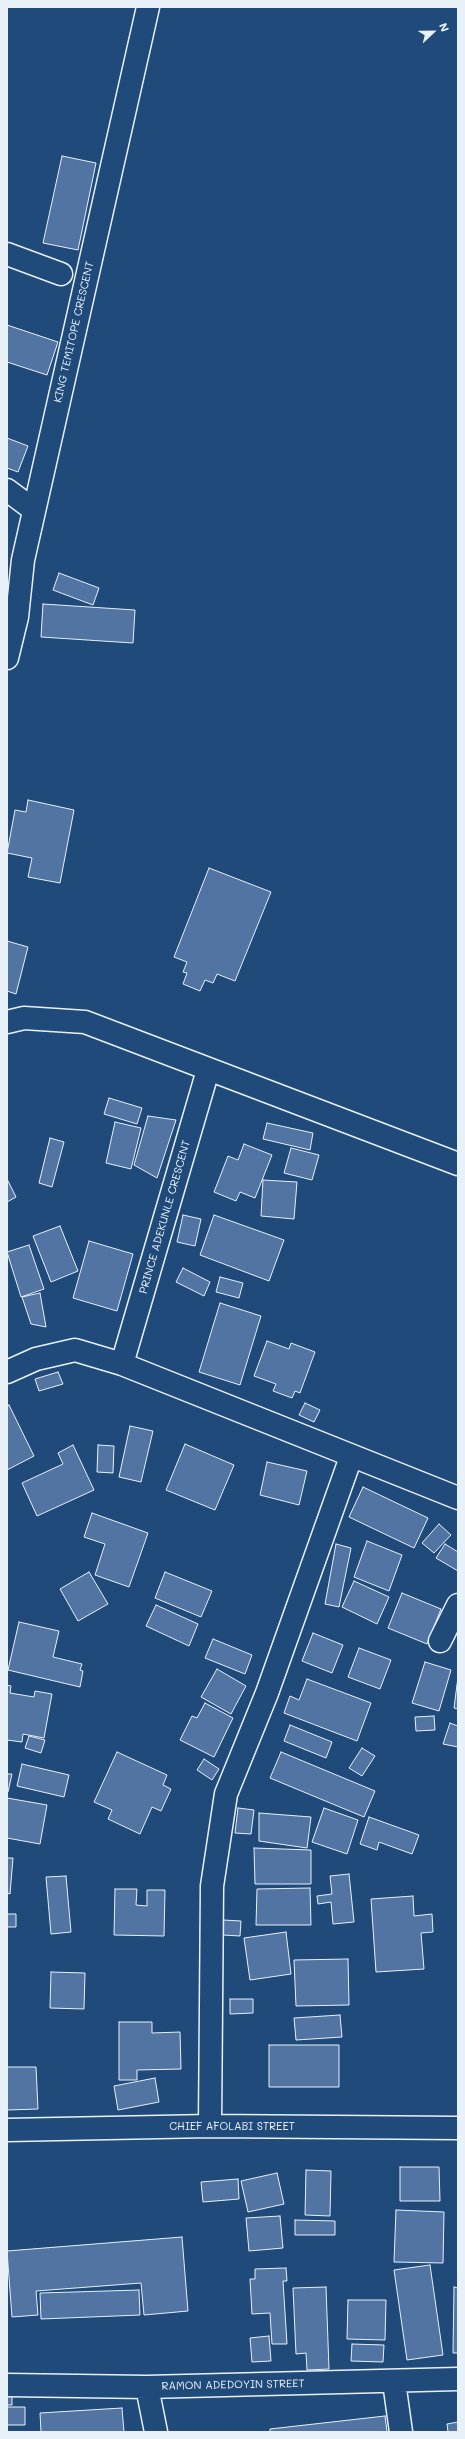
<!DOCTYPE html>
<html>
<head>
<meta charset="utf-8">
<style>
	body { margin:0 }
	#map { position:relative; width:465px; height:2439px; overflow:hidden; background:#1f4a7a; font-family:Mali,sans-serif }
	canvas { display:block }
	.frame { position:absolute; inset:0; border:8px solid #e8f1f8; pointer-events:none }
	.north { position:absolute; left:413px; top:12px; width:40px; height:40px; -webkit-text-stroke:3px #1f4a7a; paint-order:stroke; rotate:68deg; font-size:11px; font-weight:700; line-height:16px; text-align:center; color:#e8f1f8 }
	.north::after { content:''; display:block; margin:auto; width:14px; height:18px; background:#e8f1f8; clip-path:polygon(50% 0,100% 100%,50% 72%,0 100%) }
</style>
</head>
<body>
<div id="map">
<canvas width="465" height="2439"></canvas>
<div class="frame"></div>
<div class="north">N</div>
</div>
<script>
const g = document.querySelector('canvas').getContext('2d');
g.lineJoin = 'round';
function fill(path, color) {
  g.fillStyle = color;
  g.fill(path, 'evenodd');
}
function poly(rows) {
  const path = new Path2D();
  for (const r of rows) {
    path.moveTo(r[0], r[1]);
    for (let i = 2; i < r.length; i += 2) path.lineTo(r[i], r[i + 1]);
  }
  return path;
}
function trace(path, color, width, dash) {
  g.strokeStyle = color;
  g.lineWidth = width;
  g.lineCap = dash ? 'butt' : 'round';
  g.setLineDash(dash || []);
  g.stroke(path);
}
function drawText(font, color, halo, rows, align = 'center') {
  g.font = font + ' Mali,sans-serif';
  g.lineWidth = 4;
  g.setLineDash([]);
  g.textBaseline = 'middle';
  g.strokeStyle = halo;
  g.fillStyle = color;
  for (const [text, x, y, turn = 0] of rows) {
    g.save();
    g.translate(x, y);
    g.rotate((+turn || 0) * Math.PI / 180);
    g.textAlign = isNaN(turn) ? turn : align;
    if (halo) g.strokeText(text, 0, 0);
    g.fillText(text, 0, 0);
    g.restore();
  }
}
const building = poly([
	[62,156,96,163,78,250,43,243,62,156],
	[7,325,58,342,47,375,7,362,7,325],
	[7,438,28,446,18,472,7,468,7,438],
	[59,573,99,588,93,605,53,590,59,573],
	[43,604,135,610,133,643,41,637,43,604],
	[28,800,74,810,60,883,28,877,32,858,7,853,15,810,26,812,28,800],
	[209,868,271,892,235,981,217,974,213,983,205,980,200,991,183,984,187,973,183,972,187,962,174,957,209,868],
	[7,941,28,947,16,994,7,991,7,941],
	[109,1098,142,1108,137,1124,104,1114,109,1098],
	[148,1116,176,1120,157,1178,134,1165,148,1116],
	[115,1122,141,1128,131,1169,106,1163,115,1122],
	[267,1123,313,1133,310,1150,263,1139,267,1123],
	[50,1138,64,1142,52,1187,39,1183,50,1138],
	[244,1144,272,1155,255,1198,240,1192,236,1201,214,1192,228,1156,238,1160,244,1144],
	[291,1148,319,1155,312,1180,284,1173,291,1148],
	[7,1179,16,1197,7,1202,7,1179],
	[263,1180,297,1182,294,1219,261,1216,263,1180],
	[183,1215,201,1219,195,1246,177,1242,183,1215],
	[214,1215,284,1240,269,1281,200,1255,214,1215],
	[60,1226,78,1271,51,1282,33,1236,60,1226],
	[89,1241,133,1254,117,1311,73,1298,89,1241],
	[29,1245,44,1289,21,1297,7,1252,29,1245],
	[183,1268,210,1282,204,1296,176,1282,183,1268],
	[220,1277,243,1283,239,1298,216,1292,220,1277],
	[40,1293,46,1327,31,1324,22,1297,40,1293],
	[220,1303,261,1316,240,1385,199,1372,220,1303],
	[267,1341,289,1349,291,1343,315,1352,300,1393,295,1391,292,1398,273,1391,276,1384,254,1376,267,1341],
	[58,1372,63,1384,39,1391,35,1379,58,1372],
	[305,1403,320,1410,314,1422,299,1415,305,1403],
	[9,1405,34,1456,7,1470,7,1406,9,1405],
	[130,1426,153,1431,141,1482,119,1477,130,1426],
	[185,1444,234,1465,215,1510,166,1490,185,1444],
	[73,1445,94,1490,37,1516,22,1483,63,1464,58,1453,73,1445],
	[98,1445,114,1446,113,1473,97,1472,98,1445],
	[267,1462,307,1471,299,1505,260,1495,267,1462],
	[363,1487,428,1518,414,1548,349,1517,363,1487],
	[92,1513,148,1533,129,1587,95,1575,105,1544,84,1537,92,1513],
	[439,1524,451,1535,434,1553,422,1543,439,1524],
	[367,1541,402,1555,389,1591,354,1577,367,1541],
	[336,1544,351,1548,339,1607,325,1604,336,1544],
	[445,1544,458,1552,458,1571,436,1558,445,1544],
	[89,1572,108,1604,78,1621,60,1589,89,1572],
	[165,1572,212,1591,201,1617,155,1598,165,1572],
	[354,1581,389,1597,377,1624,342,1607,354,1581],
	[402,1593,441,1609,427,1644,388,1628,402,1593],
	[156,1605,198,1624,189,1646,146,1626,156,1605],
	[19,1622,59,1631,53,1657,82,1664,80,1670,83,1671,80,1687,8,1670,19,1622],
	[313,1633,343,1645,332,1673,302,1661,313,1633],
	[213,1639,252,1655,245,1674,205,1658,213,1639],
	[359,1648,391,1660,380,1689,348,1677,359,1648],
	[425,1662,451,1670,439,1711,412,1703,425,1662],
	[217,1669,246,1686,231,1714,201,1697,217,1669],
	[458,1677,458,1709,454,1708,458,1677],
	[307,1679,371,1703,357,1741,284,1713,290,1696,299,1700,307,1679],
	[7,1685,11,1686,10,1693,34,1697,35,1691,52,1694,44,1738,23,1734,22,1742,7,1740,7,1685],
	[205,1703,233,1718,214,1757,180,1740,192,1716,197,1718,205,1703],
	[434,1716,435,1730,416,1731,415,1717,434,1716],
	[450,1723,458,1726,458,1747,443,1744,450,1723],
	[290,1725,332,1742,326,1758,284,1741,290,1725],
	[29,1736,45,1740,41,1753,25,1748,29,1736],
	[362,1748,375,1756,362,1776,349,1768,362,1748],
	[117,1752,167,1775,163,1785,171,1789,161,1811,152,1807,140,1834,108,1819,112,1810,94,1802,117,1752],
	[281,1752,375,1791,364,1817,270,1778,281,1752],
	[204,1759,219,1769,212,1780,197,1770,204,1759],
	[22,1764,69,1775,64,1797,17,1786,22,1764],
	[7,1774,12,1774,8,1792,7,1792,7,1774],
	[7,1798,47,1805,40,1844,7,1838,7,1798],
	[238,1808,254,1810,251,1834,235,1833,238,1808],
	[324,1808,358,1820,347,1854,312,1842,324,1808],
	[259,1813,311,1817,307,1848,259,1841,259,1813],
	[369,1817,419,1835,412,1854,379,1842,377,1850,360,1844,369,1817],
	[254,1848,311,1850,311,1884,255,1884,254,1848],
	[7,1858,13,1858,10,1894,7,1893,7,1858],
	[349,1874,354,1922,333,1924,331,1902,318,1904,317,1896,332,1894,330,1876,349,1874],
	[66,1876,71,1932,51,1934,46,1877,66,1876],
	[310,1888,311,1925,256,1925,257,1889,310,1888],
	[115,1889,137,1889,136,1905,147,1906,147,1890,165,1890,164,1936,114,1935,115,1889],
	[413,1896,414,1916,432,1914,433,1932,421,1933,424,1969,376,1972,371,1899,413,1896],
	[7,1914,16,1914,16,1927,7,1927,7,1914],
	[223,1920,241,1921,240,1936,223,1935,223,1920],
	[286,1932,291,1974,250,1980,244,1938,286,1932],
	[348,1959,349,2005,296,2006,294,1960,348,1959],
	[51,1972,85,1973,84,2009,50,2008,51,1972],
	[230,1999,253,1999,253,2013,230,2014,230,1999],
	[340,2015,342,2037,296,2040,294,2018,340,2015],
	[119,2022,152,2022,152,2033,180,2032,181,2069,137,2070,137,2080,119,2080,119,2022],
	[269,2045,339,2045,339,2087,269,2087,269,2045],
	[7,2067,36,2067,38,2109,7,2110,7,2067],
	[155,2078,159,2102,118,2110,114,2086,155,2078],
	[400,2167,439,2167,440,2201,400,2201,400,2167],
	[306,2170,331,2171,330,2216,305,2215,306,2170],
	[277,2173,284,2204,248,2212,241,2181,277,2173],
	[238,2179,239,2199,203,2202,201,2182,238,2179],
	[396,2210,444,2212,443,2263,394,2262,396,2210],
	[280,2216,283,2248,249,2251,246,2218,280,2216],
	[295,2220,335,2221,335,2235,295,2235,295,2220],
	[182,2237,188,2311,144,2315,141,2283,36,2291,38,2315,12,2317,7,2251,182,2237],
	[430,2265,443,2355,407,2360,394,2270,430,2265],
	[286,2268,287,2281,283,2281,287,2344,272,2344,270,2313,252,2314,250,2279,255,2279,255,2269,286,2268],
	[326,2287,329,2369,307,2370,306,2353,296,2354,293,2288,326,2287],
	[454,2287,458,2288,458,2353,453,2353,454,2287],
	[139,2290,140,2315,41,2319,40,2293,139,2290],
	[348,2300,386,2300,385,2340,347,2339,348,2300],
	[269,2336,271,2361,252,2362,250,2338,269,2336],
	[352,2344,384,2345,383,2362,351,2361,352,2344],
	[7,2393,12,2393,12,2405,7,2405,7,2393],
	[7,2407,25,2407,25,2425,7,2425,7,2407],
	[122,2408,124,2432,41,2432,40,2413,122,2408],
	[385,2416,387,2432,270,2432,270,2429,385,2416],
	[458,2422,458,2432,448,2432,447,2424,458,2422]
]);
const minor = poly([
	[7,254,61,274],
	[7,490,34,510],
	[7,658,17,617,23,560,148,7],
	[7,1022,24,1018,85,1022,458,1164],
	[122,1364,208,1070],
	[7,1372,36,1359,75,1350,122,1364,458,1498],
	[440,1641,458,1605],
	[210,2126,212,1886,226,1794,267,1693,351,1457],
	[7,2130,210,2126,458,2128],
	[394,2382,401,2432],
	[7,2385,147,2387,458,2379],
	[147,2387,156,2432]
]);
const streetNames = [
	["KING TEMITOPE CRESCENT",74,332,-77],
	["PRINCE ADEKUNLE CRESCENT",165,1217,-74],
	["CHIEF AFOLABI STREET",232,2127],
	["RAMON ADEDOYIN STREET",233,2385,-1]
];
fill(building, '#5174a3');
trace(building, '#e8f1f8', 1);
trace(minor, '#e8f1f8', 25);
trace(minor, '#1f4a7a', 22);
drawText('11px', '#e8f1f8', '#1f4a7a', streetNames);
</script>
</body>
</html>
